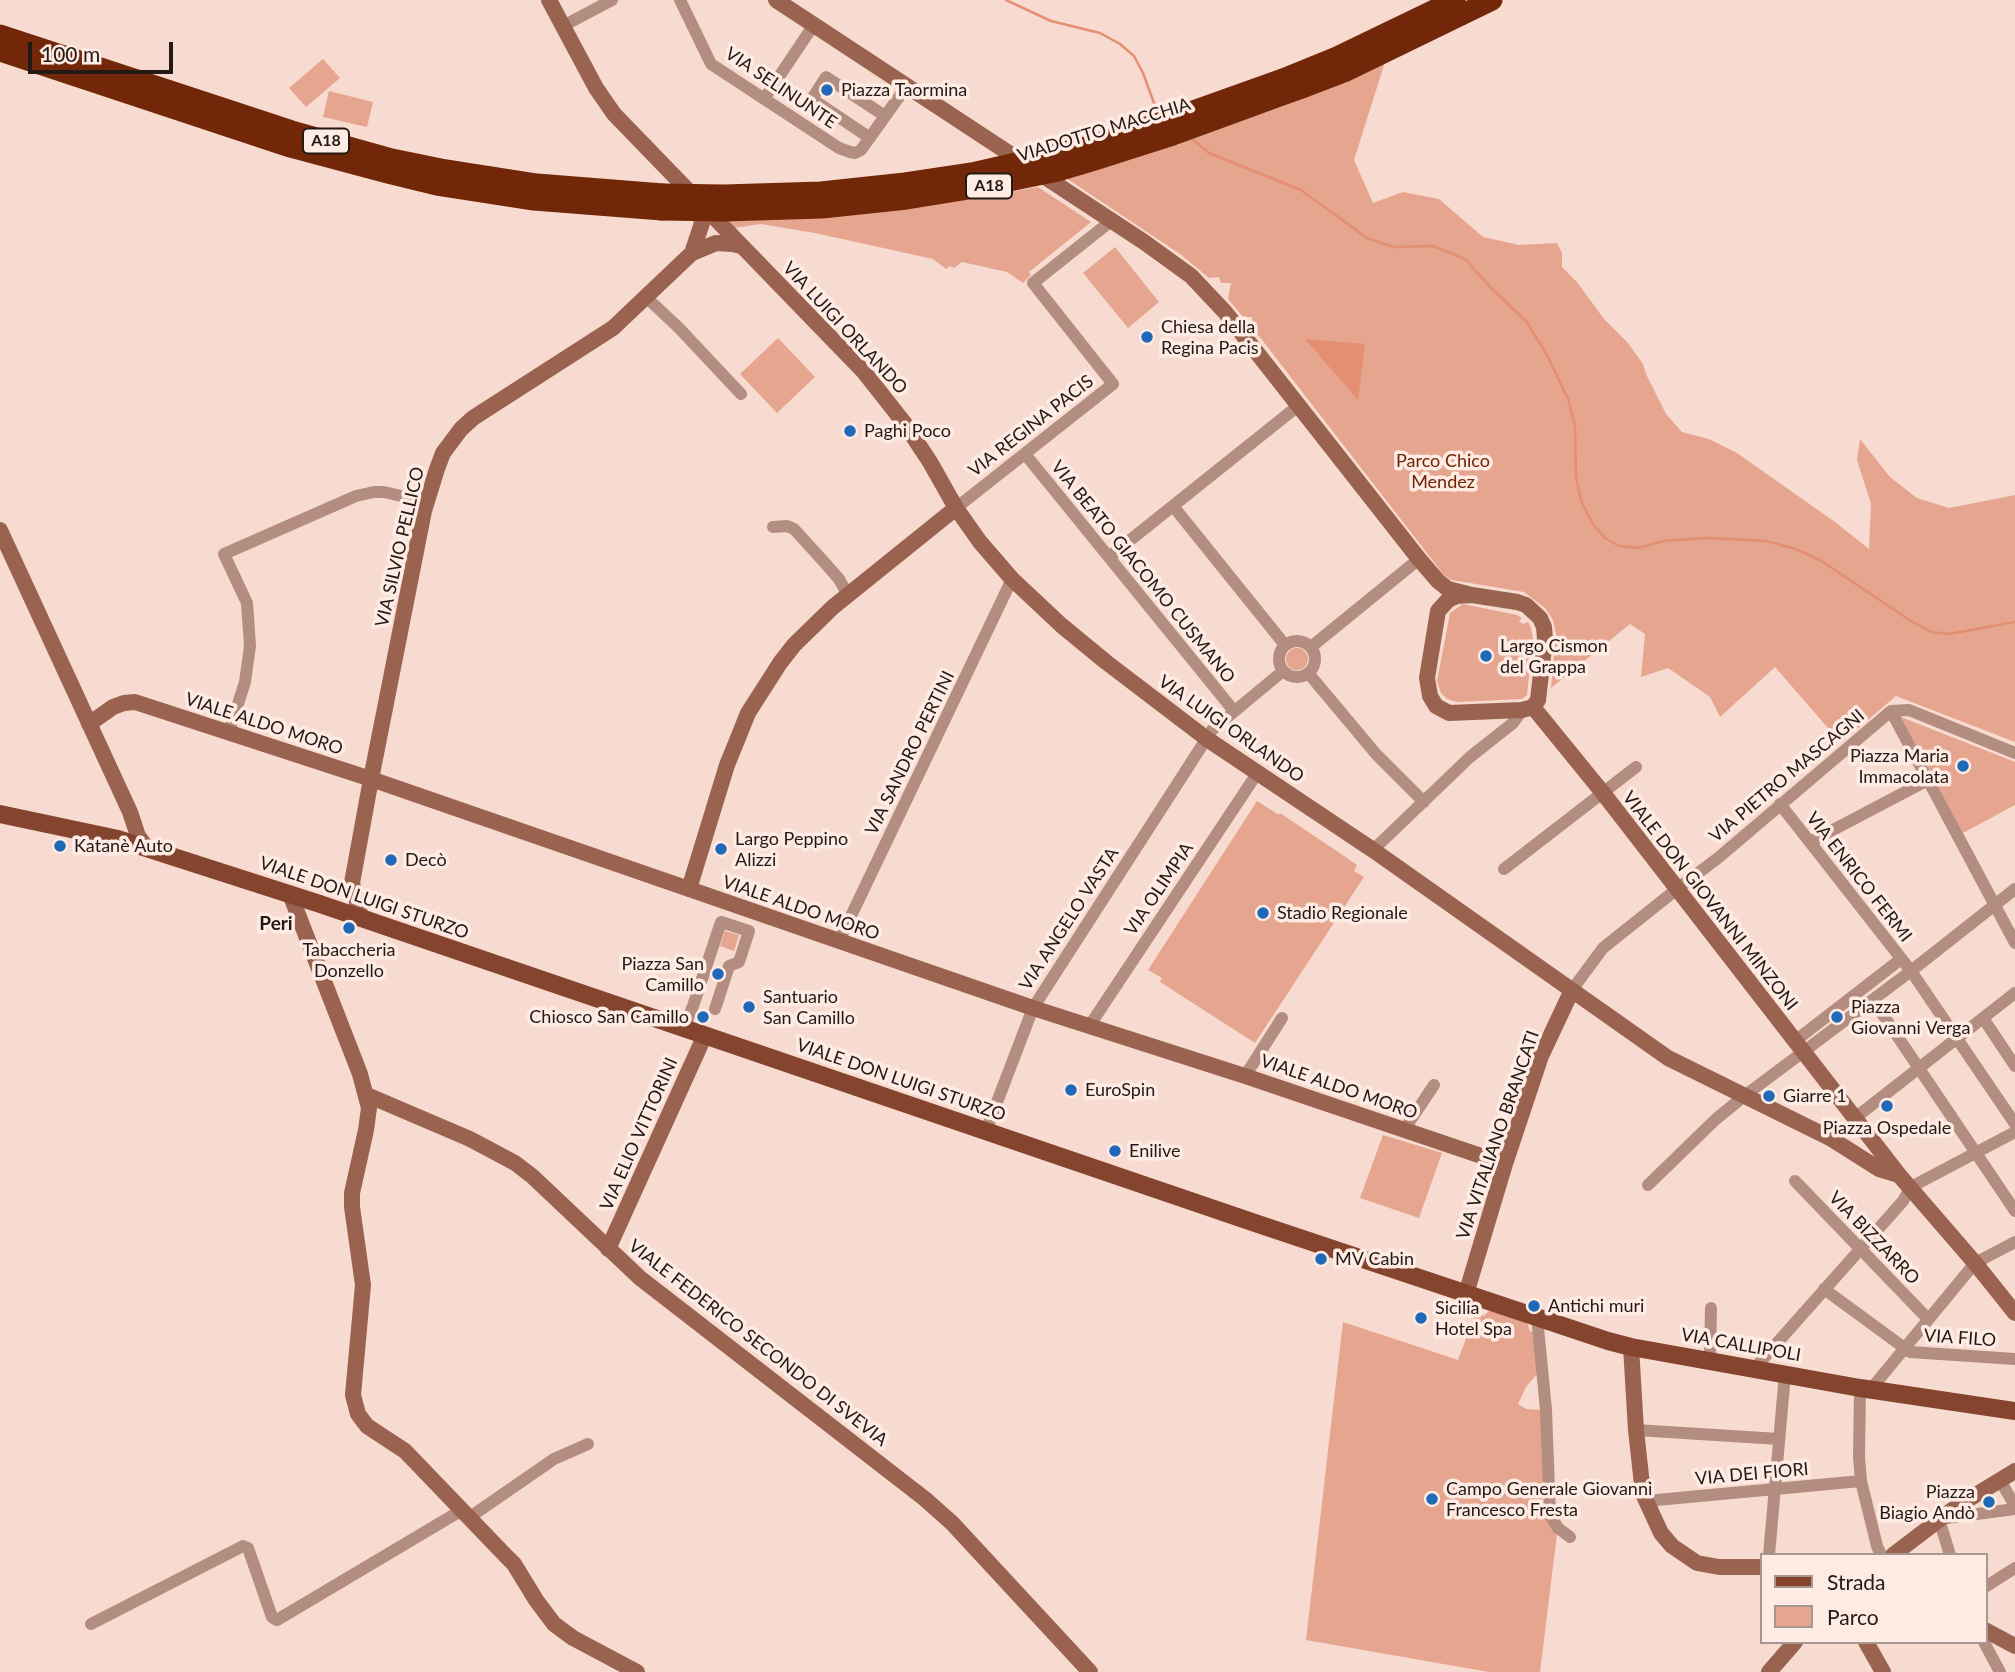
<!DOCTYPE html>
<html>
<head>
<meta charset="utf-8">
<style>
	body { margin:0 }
	#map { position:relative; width:2015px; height:1672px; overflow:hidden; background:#f8dbd0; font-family:Lato,sans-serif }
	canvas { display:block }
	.legend { position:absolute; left:1760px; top:1553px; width:228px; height:91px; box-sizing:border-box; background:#fdebe4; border:2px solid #a69791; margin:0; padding:9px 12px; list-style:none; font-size:21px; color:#231915 }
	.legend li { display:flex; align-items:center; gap:14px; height:35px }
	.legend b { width:35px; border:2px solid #a69791 }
	.scale { position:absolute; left:28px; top:42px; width:145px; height:32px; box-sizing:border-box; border:4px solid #231915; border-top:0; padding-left:9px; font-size:21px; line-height:24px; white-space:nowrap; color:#231915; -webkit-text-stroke:5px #fdebe4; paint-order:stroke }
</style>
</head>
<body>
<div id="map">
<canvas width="2015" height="1672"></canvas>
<ul class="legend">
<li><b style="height:9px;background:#85442d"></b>Strada</li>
<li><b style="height:19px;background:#e5a58f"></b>Parco</li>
</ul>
<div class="scale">100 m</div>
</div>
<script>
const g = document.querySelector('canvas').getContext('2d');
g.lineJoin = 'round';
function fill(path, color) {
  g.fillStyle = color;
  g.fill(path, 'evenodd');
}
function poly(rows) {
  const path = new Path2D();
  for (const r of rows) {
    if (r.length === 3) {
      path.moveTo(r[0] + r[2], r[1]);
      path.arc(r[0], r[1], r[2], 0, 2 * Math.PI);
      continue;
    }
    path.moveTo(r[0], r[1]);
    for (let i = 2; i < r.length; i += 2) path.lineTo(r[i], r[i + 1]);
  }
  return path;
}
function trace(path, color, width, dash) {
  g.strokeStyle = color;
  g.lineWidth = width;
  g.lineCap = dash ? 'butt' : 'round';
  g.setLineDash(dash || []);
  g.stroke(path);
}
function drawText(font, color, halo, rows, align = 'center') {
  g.font = font + ' Lato,sans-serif';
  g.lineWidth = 7;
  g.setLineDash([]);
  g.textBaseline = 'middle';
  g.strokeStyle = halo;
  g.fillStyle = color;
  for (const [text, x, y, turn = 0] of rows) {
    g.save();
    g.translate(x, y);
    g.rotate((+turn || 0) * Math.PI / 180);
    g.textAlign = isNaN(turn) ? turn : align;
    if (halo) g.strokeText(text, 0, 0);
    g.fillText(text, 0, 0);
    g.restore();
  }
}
const green = poly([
	[323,59,340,78,306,107,289,88],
	[1385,62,1354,160,1373,203,1403,192,1439,199,1483,237,1519,245,1557,243,1562,253,1562,267,1577,282,1604,319,1628,343,1643,364,1646,374,1666,414,1682,432,1709,439,1737,453,1835,522,1869,549,1871,504,1857,460,1860,439,1890,477,1917,498,1949,508,2015,495,2015,742,1896,696,1841,743,1775,667,1720,717,1710,697,1668,668,1641,677,1645,634,1630,624,1551,688,1556,633,1553,620,1545,608,1524,592,1452,580,1444,575,1252,327,1252,317,1243,317,1228,299,1231,283,1221,283,1219,277,1209,278,1180,254,1066,178,1110,166,1284,106],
	[329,91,373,102,367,127,323,117],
	[1038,187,1091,222,1029,272,1031,275,1023,283,1007,272,962,262,954,268,950,266,946,269,933,259,815,233,761,224,734,228,726,221,979,197],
	[1115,247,1159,302,1128,328,1083,273],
	[778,338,815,377,777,413,740,374],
	[1463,604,1517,615,1522,618,1519,621,1523,624,1528,622,1531,628,1533,639,1527,695,1522,699,1457,702,1447,699,1441,693,1437,681,1450,613],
	[1297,659,11],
	[1901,717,2015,762,2015,805,1963,833],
	[1257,801,1279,815,1280,813,1347,858,1357,865,1354,871,1364,877,1255,1043,1160,982,1162,978,1148,970],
	[725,931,739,935,734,951,720,946],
	[1383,1135,1442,1153,1419,1218,1360,1198],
	[1490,1310,1527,1322,1530,1331,1535,1334,1537,1374,1526,1387,1518,1404,1526,1409,1542,1410,1546,1497,1538,1501,1538,1515,1547,1516,1557,1534,1540,1672,1489,1672,1306,1640,1343,1322,1458,1360,1476,1312,1484,1316]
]);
const water = poly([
	[1305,339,1365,344,1358,400]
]);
const stream = poly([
	[1006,0,1051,21,1100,33,1120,44,1134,56,1143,73,1154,103,1162,114],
	[1192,139,1209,153,1301,190,1367,238,1394,247,1433,246,1465,259,1491,288,1527,322,1548,357,1568,399,1575,426,1576,477,1581,501,1593,524,1605,538,1619,546,1638,548,1663,541,1706,538,1766,541,1796,549,1820,560,1911,621,1931,632,1949,634,2015,622]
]);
const street = poly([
	[680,0,711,64,839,148,850,152,855,153,861,150,906,87],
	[563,26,612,0],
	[764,99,813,26],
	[870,138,812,99,826,77,885,116],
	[646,297,679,328,741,394],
	[1025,454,1234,711],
	[1173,506,1285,645],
	[956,508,1113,384,1033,283,1111,221],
	[773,527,787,526,794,529,825,563,839,579,848,595],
	[1109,557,1298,406],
	[1297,659,18],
	[1311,647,1419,559],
	[1309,674,1376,754,1424,802],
	[1891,711,2015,943],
	[229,732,245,682,250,646,247,603,224,554,356,496,374,492,384,492,427,502],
	[1780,804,1911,971,2015,1124],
	[1810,842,1928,780],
	[1373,850,1470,757,1513,723,1522,710],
	[1504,869,1636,767],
	[839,941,1012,579],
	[1572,990,1603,948,1677,889,1718,858,1891,711,1909,710,2015,753],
	[1873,1000,2015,1211],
	[1983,1018,2015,1066],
	[1090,1025,1258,772],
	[684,1028,693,1006,721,922,749,931,739,962,729,966,715,1009],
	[1795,1041,1901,959],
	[1245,1076,1282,1018],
	[1855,1118,2015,993],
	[1404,1130,1434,1085],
	[986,1131,1033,1008,1212,730,1283,671],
	[1795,1181,1928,1319],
	[1648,1185,1716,1119,1743,1097,1911,971,2015,889],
	[1824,1289,1910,1352,2015,1359],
	[1537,1317,1546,1410,1550,1515,1558,1528,1570,1537],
	[1710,1361,1711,1308],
	[1754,1369,1903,1201,1911,1187,2015,1132],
	[1860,1388,1859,1457,1861,1481,1877,1546,1881,1555],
	[1871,1389,1975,1263,2015,1242],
	[1636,1430,1779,1439],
	[2000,1480,2015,1506],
	[1646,1501,1861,1481],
	[470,1517,554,1459,588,1444],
	[1769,1555,1785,1374],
	[1950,1555,1939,1519,2015,1509],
	[1985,1587,2015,1568],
	[91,1624,243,1546,248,1548,272,1617,277,1620,462,1510],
	[1984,1642,2000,1672]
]);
const secondary = poly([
	[549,0,596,88,614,114,864,372,905,424,930,462,956,508,980,542,1012,579,1061,625,1106,662,1207,739,1373,850,1668,1058,1830,1138,1879,1169,1899,1175],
	[776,0,1144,242,1191,276,1225,312,1419,559,1438,581,1448,589,1472,595],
	[692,253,702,223,697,202],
	[0,530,130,812,138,836,147,848],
	[1472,595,1517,602,1526,605,1540,618,1544,627,1545,639,1538,700,1533,707,1522,710,1449,713,1436,706,1430,696,1427,678,1438,611,1448,600,1457,596,1472,595],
	[1533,707,1603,793,1899,1175,1975,1263,2015,1313],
	[89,724,113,707,124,703,135,702,371,779,1033,1008,1245,1076,1505,1164],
	[689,889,727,765,738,738,748,713,780,663,794,645,833,607,956,508],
	[290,894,360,1074,369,1108,366,1130,352,1193,352,1207,363,1285,353,1395,358,1414,367,1426,405,1451,505,1555,514,1564,536,1600,554,1624,573,1638,637,1672],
	[361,917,352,883,371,779,424,511,437,469,443,453,461,429,473,418,613,328,692,253,716,243,732,244,741,246],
	[367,1095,470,1139,515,1163,532,1176,640,1278,925,1499,952,1523,1090,1672],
	[608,1249,705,1035],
	[1466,1294,1505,1164,1541,1056,1572,990],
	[1631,1347,1636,1430,1643,1494,1661,1533,1672,1546,1697,1563,1719,1567,1761,1567],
	[1893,1555,1956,1507,2015,1471],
	[1985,1630,2015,1646],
	[1866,1642,1883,1672],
	[1769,1672,1795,1642]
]);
const primary = poly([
	[0,814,118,839,320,904,1258,1224,1608,1341,1631,1347,1860,1388,2015,1411]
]);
const highway = poly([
	[0,35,292,131,392,159,441,169,537,184,663,194],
	[0,51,287,146,388,173,437,185,534,200,662,210],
	[1283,79,1337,57,1455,0],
	[1302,88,1344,72,1492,0]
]);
const highwayBridge = poly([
	[663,194,724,195,821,192,905,183,972,173,1090,146,1168,120,1283,79],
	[662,210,724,211,822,208,907,199,975,188,1058,171,1095,160,1173,135,1302,88]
]);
const markers = [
	[827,90,7,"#2068b8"],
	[1147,337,7,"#2068b8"],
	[850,431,7,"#2068b8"],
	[1486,656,7,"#2068b8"],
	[1963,766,7,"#2068b8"],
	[60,846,7,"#2068b8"],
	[721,849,7,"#2068b8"],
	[391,860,7,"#2068b8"],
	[1263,913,7,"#2068b8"],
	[349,928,7,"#2068b8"],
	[718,974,7,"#2068b8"],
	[749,1007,7,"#2068b8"],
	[703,1017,7,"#2068b8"],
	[1837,1017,7,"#2068b8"],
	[1071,1090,7,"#2068b8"],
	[1769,1096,7,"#2068b8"],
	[1887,1106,7,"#2068b8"],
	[1115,1151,7,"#2068b8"],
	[1321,1259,7,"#2068b8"],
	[1534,1306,7,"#2068b8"],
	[1421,1318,7,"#2068b8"],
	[1432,1499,7,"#2068b8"],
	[1989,1502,7,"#2068b8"]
];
const shields = [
	[326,141,46],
	[989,186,46]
];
const shieldNames = [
	["A18",326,141],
	["A18",989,186]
];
const streetNames = [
	["VIA SELINUNTE",781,88,34],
	["VIADOTTO MACCHIA",1104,130,-17],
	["VIA LUIGI ORLANDO",845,328,47],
	["VIA REGINA PACIS",1031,426,-38],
	["VIA SILVIO PELLICO",400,547,-77],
	["VIA BEATO GIACOMO CUSMANO",1143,572,51],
	["VIALE ALDO MORO",264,724,18],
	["VIA LUIGI ORLANDO",1231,729,35],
	["VIA SANDRO PERTINI",910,753,-64],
	["VIA PIETRO MASCAGNI",1787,776,-40],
	["VIA ENRICO FERMI",1859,877,52],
	["VIA OLIMPIA",1159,889,-56],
	["VIALE DON LUIGI STURZO",364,898,19],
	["VIALE DON GIOVANNI MINZONI",1710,901,52],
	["VIALE ALDO MORO",801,908,19],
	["VIA ANGELO VASTA",1069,919,-57],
	["VIALE DON LUIGI STURZO",901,1080,19],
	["VIALE ALDO MORO",1339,1087,19],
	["VIA ELIO VITTORINI",639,1134,-66],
	["VIA VITALIANO BRANCATI",1498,1135,-71],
	["VIA BIZZARRO",1874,1238,46],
	["VIA FILO",1960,1338,4],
	["VIALE FEDERICO SECONDO DI SVEVIA",758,1343,38],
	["VIA CALLIPOLI",1741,1345,10],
	["VIA DEI FIORI",1752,1474,-5]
];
const poiNames = [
	["Piazza Taormina",841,90],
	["Chiesa della",1161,327],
	["Regina Pacis",1161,348],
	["Paghi Poco",864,431],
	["Largo Cismon",1500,646],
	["del Grappa",1500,667],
	["Piazza Maria",1949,756,"right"],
	["Immacolata",1949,777,"right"],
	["Largo Peppino",735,839],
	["Alizzi",735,860],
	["Katanè Auto",74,846],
	["Decò",405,860],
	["Stadio Regionale",1277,913],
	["Tabaccheria",349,950,"center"],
	["Donzello",349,971,"center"],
	["Piazza San",704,964,"right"],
	["Camillo",704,985,"right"],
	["Santuario",763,997],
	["San Camillo",763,1018],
	["Piazza",1851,1007],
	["Giovanni Verga",1851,1028],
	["Chiosco San Camillo",689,1017,"right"],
	["EuroSpin",1085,1090],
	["Giarre 1",1783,1096],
	["Piazza Ospedale",1887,1128,"center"],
	["Enilive",1129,1151],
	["MV Cabin",1335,1259],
	["Antichi muri",1548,1306],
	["Sicilia",1435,1308],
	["Hotel Spa",1435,1329],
	["Campo Generale Giovanni",1446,1489],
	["Francesco Fresta",1446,1510],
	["Piazza",1975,1492,"right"],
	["Biagio Andò",1975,1513,"right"]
];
const parkNames = [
	["Parco Chico",1443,461],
	["Mendez",1443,482]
];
const neighbourhoodNames = [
	["Peri",276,924]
];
fill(green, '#e5a58f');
fill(water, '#e48f71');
trace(stream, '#e48f71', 2.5);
trace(street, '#b38d7f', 12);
trace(secondary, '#996350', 16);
trace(primary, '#85442d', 18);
trace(highway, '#722808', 21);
trace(highwayBridge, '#722808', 21);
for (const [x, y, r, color] of markers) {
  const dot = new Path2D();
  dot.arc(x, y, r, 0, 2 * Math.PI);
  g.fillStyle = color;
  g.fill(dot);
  trace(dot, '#fdebe4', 2.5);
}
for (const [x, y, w] of shields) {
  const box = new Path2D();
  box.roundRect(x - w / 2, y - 12.5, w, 25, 5);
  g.fillStyle = '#fdebe4';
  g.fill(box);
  trace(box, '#231915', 2);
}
drawText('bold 16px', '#231915', null, shieldNames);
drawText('18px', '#231915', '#fdebe4', streetNames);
drawText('18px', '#231915', '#fdebe4', poiNames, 'left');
drawText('18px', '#702503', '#fdebe4', parkNames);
drawText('bold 19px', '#231915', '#fdebe4', neighbourhoodNames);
</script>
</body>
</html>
